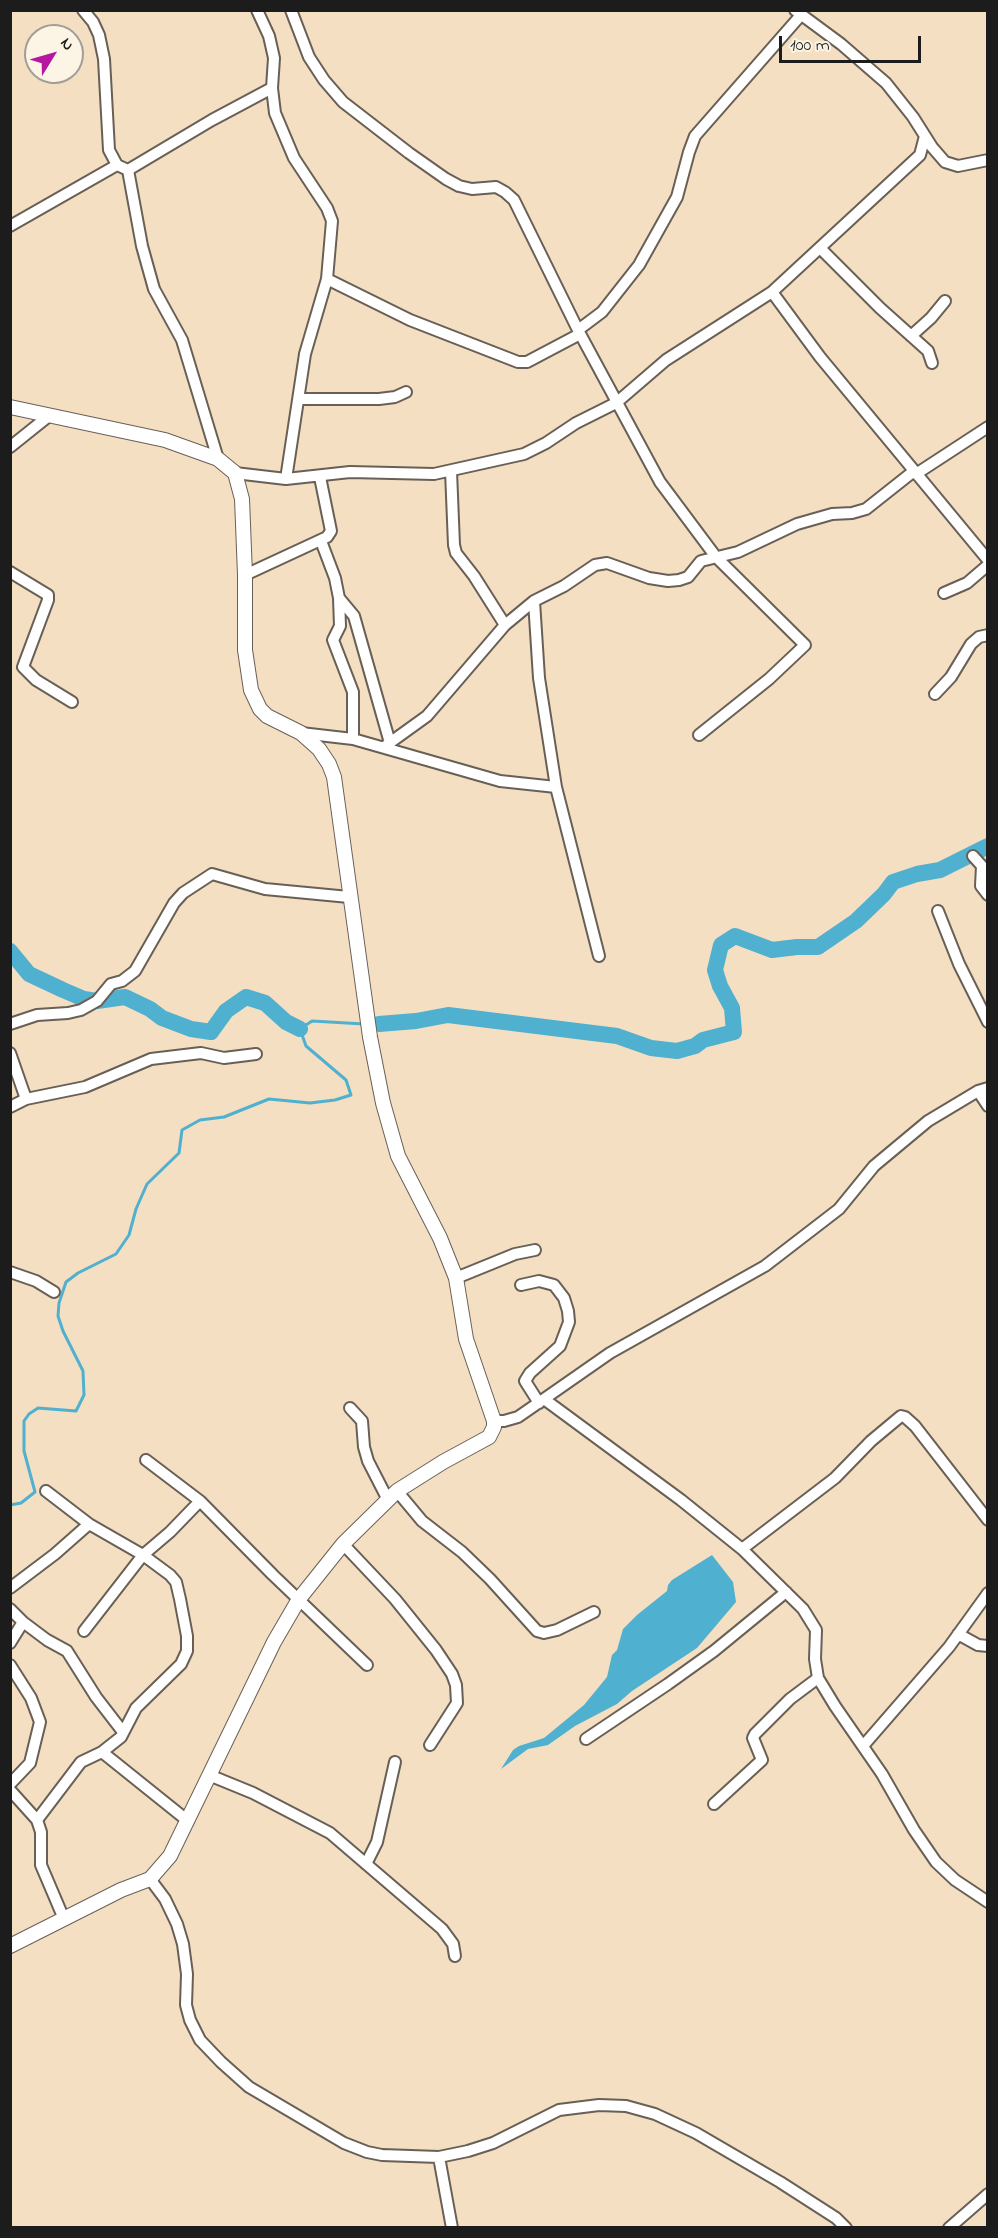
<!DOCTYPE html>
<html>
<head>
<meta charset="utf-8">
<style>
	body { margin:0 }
	#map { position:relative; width:998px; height:2238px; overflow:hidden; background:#f4dfc2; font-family:"Indie Flower",sans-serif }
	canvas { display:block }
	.frame { position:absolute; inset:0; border:12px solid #1c1c1c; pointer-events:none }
	.north { position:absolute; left:24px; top:24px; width:60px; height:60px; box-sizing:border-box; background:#fcf5e5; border:2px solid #a29e95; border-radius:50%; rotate:53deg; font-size:16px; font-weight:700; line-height:24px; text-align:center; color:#1c1c1c }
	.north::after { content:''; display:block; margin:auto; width:21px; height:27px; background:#b5179e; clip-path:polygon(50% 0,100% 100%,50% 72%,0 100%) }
	.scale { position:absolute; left:779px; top:36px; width:142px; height:27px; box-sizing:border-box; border:3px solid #1c1c1c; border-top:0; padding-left:8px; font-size:18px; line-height:21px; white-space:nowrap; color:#1c1c1c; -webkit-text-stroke:4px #fcf5e5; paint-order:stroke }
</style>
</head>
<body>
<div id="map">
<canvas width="998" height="2238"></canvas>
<div class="frame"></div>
<div class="north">N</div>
<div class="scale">100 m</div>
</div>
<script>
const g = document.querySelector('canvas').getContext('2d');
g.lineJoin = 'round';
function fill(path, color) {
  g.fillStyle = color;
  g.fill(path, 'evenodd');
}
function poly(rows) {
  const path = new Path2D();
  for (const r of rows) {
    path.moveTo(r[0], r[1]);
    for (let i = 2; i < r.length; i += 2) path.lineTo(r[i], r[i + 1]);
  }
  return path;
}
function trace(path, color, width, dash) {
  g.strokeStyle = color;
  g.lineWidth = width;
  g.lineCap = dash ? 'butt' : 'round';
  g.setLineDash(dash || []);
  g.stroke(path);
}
const water = poly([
	[712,1555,733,1582,736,1602,697,1648,632,1691,617,1704,575,1726,548,1745,528,1749,501,1769,513,1750,519,1746,544,1738,584,1705,607,1677,612,1655,617,1650,623,1629,637,1615,667,1591,668,1585,672,1580]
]);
const stream = poly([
	[10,1505,21,1503,35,1492,24,1451,24,1421,29,1414,38,1408,76,1411,84,1395,83,1371,63,1331,58,1316,59,1303,66,1282,78,1273,116,1254,129,1235,136,1209,147,1184,179,1153,182,1130,200,1120,224,1117,269,1099,310,1103,335,1100,351,1095,346,1080,306,1046,300,1029,312,1021,364,1024]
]);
const river = poly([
	[10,951,29,974,63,990,84,999,97,1001,125,997,150,1009,162,1018,191,1029,211,1032,226,1011,246,997,265,1003,286,1022,300,1029],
	[379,1024,416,1021,448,1015,617,1036,651,1048,677,1051,695,1046,703,1040,734,1032,732,1008,720,986,715,970,721,945,735,936,772,950,797,947,818,947,856,921,884,894,893,882,917,874,940,870,988,846]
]);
const minor = poly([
	[83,10,93,22,99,35,104,59,109,150,117,165,128,170],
	[257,10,269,36,274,58,272,88,275,113,294,158,327,208,332,221,327,279,305,354,286,479],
	[291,10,309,57,324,80,343,102,409,153,446,179,459,186,472,189,496,187,505,192,514,200,578,330,660,482,716,557,805,645,769,679,699,735],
	[795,10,841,44,886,83,913,117,932,147,945,162,958,166,988,160],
	[10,226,117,165],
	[820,248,880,308,928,351,932,363],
	[327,279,410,320,518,362,527,362,580,334],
	[772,292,820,357,988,560],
	[578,330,602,312,639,265,677,197,689,152,695,136,801,15],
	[911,336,931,318,945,301],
	[299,399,379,399,395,397,406,392],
	[10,447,50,415],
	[218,459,182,340,154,289,142,246,128,170,212,120,272,88],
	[451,471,454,545,456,553,474,576,505,625],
	[235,473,286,479,350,472,434,474,524,454,546,443,576,423,616,403,666,360,772,292,920,155,925,136],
	[916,474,988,427],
	[321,541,335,578,339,598,340,626,333,640,353,692,353,739],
	[10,572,48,595,48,600,23,667,36,680,72,702],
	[245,575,327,537,331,531,320,477],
	[944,593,967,583,988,565],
	[339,598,354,616,390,743],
	[534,601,539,678,556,787,599,956],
	[935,694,951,677,971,644,979,637,988,635],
	[301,733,353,739,500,781,556,787],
	[384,747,427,716,505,625,534,601,564,586,595,565,607,563,649,578,668,581,679,580,688,577,701,561,738,552,797,524,832,514,852,513,866,509,914,471],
	[973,856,982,866,981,886,988,895],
	[938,911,959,964,988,1022],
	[10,1024,37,1015,68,1013,81,1010,97,1001,111,984,122,981,135,971,174,903,183,893,212,874,265,889,349,897],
	[10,1053,26,1099,85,1087,151,1059,201,1053,224,1058,256,1054],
	[978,1091,988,1106],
	[10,1107,26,1099],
	[10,1272,36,1281,54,1292],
	[456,1278,515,1254,535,1250],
	[521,1285,539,1281,554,1285,564,1298,568,1311,569,1322,560,1346,530,1373,525,1381,539,1403],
	[544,1399,610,1353,765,1266,839,1209,874,1166,928,1121,978,1091,988,1088],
	[350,1408,362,1421,364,1447,368,1461,388,1500],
	[494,1421,504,1421,518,1417,544,1399,681,1500,742,1549,803,1609,816,1630,815,1659,818,1678,835,1706,882,1774,914,1830,936,1862,955,1880,988,1902],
	[146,1460,200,1501,273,1575,367,1665],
	[397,1491,422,1521,462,1552,490,1579,537,1631,544,1633,557,1630,594,1612],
	[343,1544,395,1599,436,1650,452,1674,456,1685,457,1703,430,1745],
	[742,1549,835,1478,871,1441,901,1416,905,1417,915,1426,988,1520],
	[10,1588,55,1554,89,1524],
	[10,1609,23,1622,47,1640,67,1651,96,1697,123,1732],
	[84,1631,143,1555,170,1532,200,1501],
	[958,1634,978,1645,988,1646],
	[10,1643,23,1622],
	[10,1665,31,1698,40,1722,30,1763,10,1784],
	[586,1739,668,1684,714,1651,786,1592],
	[863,1746,949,1647,988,1593],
	[102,1752,188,1821],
	[209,1775,253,1793,330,1833,442,1929,453,1944,455,1956],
	[10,1790,37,1820,41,1832,41,1865,64,1919],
	[714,1804,762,1760,753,1738,755,1734,790,1699,818,1678],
	[37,1820,81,1762,102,1752,121,1737,136,1708,181,1664,187,1651,187,1636,180,1599,176,1582,170,1575,143,1555,89,1524,46,1491],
	[366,1864,377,1842,395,1762],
	[150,1879,165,1899,177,1924,183,1944,187,1974,186,2005,190,2020,200,2040,221,2062,249,2087,344,2143,367,2152,382,2155,439,2157,468,2151,493,2143,559,2110,599,2105,626,2106,655,2114,696,2133,780,2182,836,2218,846,2228],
	[439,2157,452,2228],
	[949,2228,988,2194]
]);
const tertiary = poly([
	[10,407,165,440,218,459,235,473,242,499,245,575,245,650,251,690,260,709,267,716,301,733,319,749,329,764,334,777,370,1037,383,1103,398,1156,440,1238,456,1278,466,1339,494,1421,494,1427,489,1437,443,1462,397,1491,343,1544,299,1599,274,1642,170,1856,150,1879,121,1890,10,1946]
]);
fill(water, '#50b0cf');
trace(stream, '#50b0cf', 3);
trace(river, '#50b0cf', 16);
trace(minor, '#686056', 14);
trace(tertiary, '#686056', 16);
trace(minor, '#fff', 10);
trace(tertiary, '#fff', 14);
</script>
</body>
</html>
